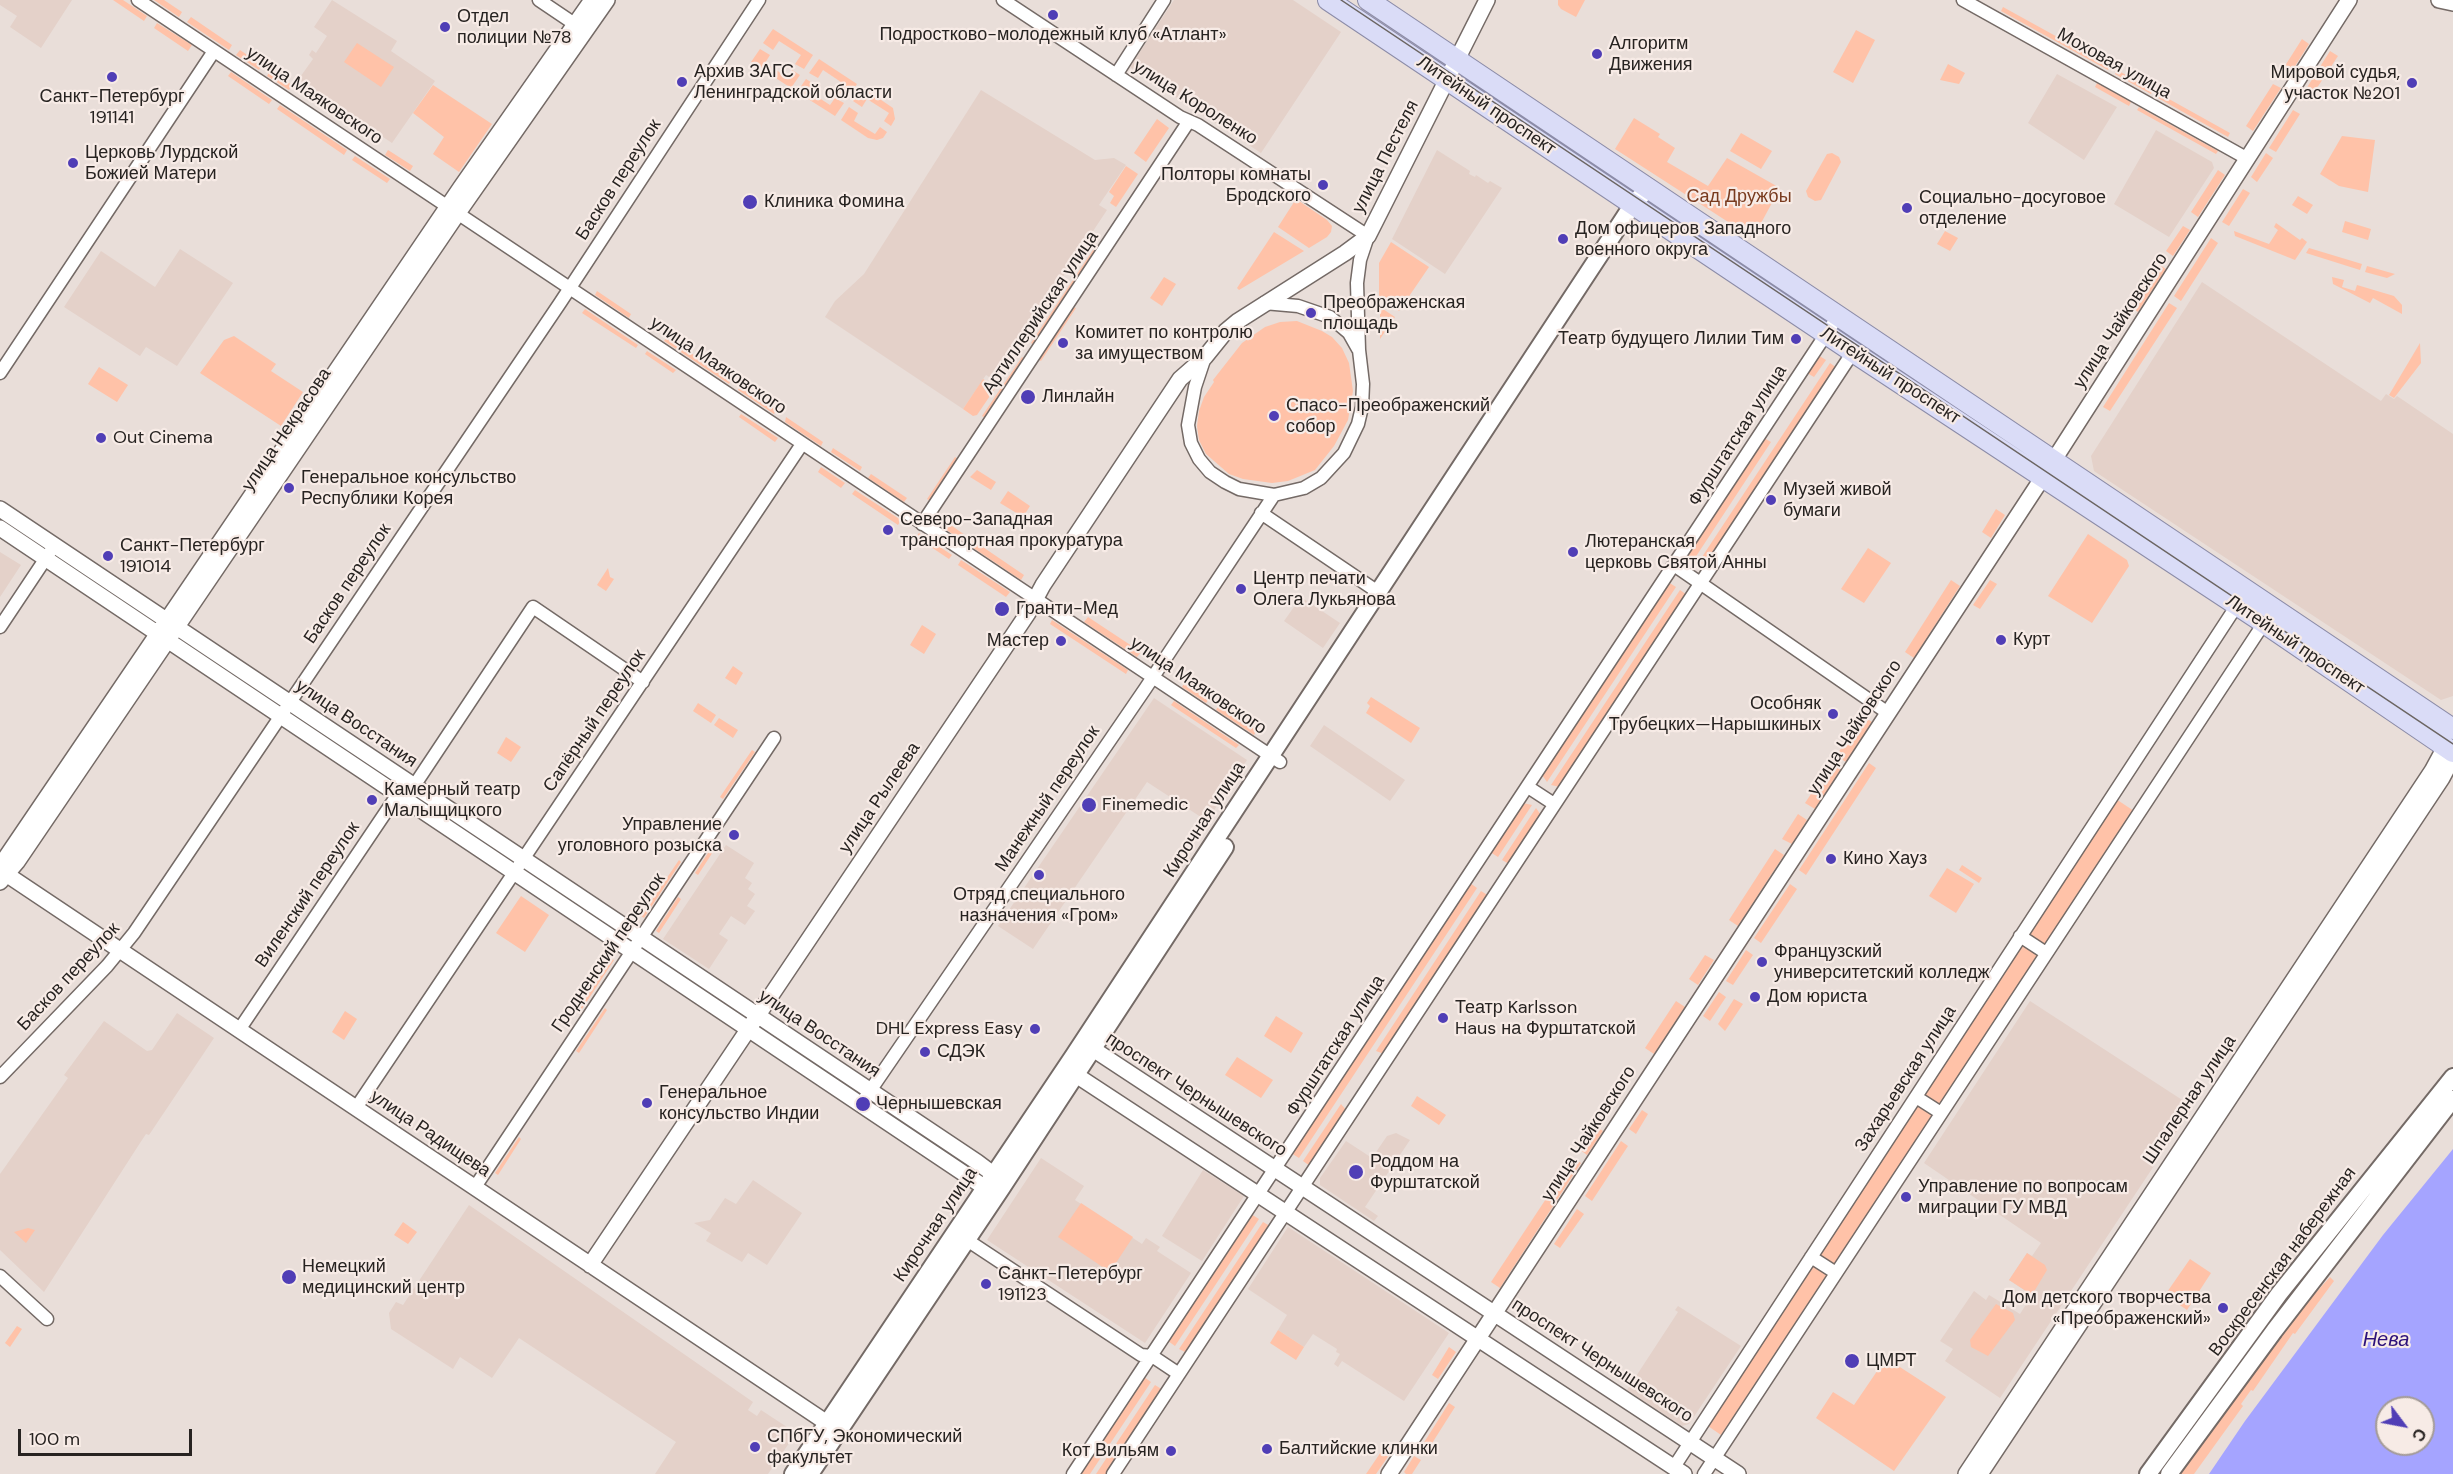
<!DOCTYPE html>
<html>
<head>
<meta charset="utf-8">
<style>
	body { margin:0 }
	#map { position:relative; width:2453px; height:1474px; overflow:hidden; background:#e9ded9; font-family:"DM Sans",sans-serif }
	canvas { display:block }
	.north { position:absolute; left:2375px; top:1396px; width:60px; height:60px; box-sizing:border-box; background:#f7ebe6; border:2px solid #a49b97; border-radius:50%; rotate:122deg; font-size:16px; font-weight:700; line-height:24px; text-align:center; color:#272321 }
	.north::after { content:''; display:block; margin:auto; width:21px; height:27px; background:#503eb6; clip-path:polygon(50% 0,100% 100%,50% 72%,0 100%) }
	.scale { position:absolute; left:18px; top:1429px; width:174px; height:27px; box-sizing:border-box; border:3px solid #272321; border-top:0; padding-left:8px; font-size:18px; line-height:21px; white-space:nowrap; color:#272321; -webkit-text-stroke:4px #f7ebe6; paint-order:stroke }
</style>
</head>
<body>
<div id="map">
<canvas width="2453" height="1474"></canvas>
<div class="north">С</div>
<div class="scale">100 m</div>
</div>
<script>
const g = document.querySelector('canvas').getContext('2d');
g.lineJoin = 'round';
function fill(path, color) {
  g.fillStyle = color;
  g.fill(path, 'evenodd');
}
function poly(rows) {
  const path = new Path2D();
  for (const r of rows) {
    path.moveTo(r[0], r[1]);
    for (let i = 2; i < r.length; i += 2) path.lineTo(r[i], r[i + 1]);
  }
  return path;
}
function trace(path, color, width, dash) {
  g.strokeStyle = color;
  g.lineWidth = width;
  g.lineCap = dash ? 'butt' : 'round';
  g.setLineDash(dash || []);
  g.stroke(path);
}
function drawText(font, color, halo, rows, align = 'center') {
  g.font = font + ' "DM Sans",sans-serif';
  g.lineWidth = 4.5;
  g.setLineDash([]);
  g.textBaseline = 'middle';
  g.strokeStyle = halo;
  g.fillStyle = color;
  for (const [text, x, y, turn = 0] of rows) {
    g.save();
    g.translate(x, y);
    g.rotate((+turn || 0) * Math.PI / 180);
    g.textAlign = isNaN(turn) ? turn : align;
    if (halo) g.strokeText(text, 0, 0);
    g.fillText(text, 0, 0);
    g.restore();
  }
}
const built = poly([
	[0,0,72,0,41,48,10,27,17,16,0,5],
	[332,0,397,41,391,51,435,81,392,143,298,80,313,59,309,55,312,50,316,53,327,36,314,27],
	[1174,0,1293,0,1341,32,1261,153,1130,67],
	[2057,74,2117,107,2084,160,2028,123],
	[981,90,1095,160,1114,158,1126,165,1099,205,1107,210,1001,370,994,380,986,375,963,409,825,317,835,301,864,274],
	[2156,130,2212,162,2214,168,2169,237,2114,204],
	[1437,150,1470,171,1469,174,1475,177,1476,175,1488,183,1490,181,1502,188,1445,274,1392,239],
	[180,249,233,283,177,366,146,347,140,356,64,307,101,251,155,287],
	[2202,282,2381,401,2386,394,2394,399,2397,396,2453,434,2453,696,2441,700,2094,471,2091,456],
	[0,552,21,565,0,597],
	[1301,597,1340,623,1323,648,1284,621],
	[1154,698,1247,760,1207,821,1147,782,1033,949,998,926],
	[1324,725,1405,780,1390,801,1310,746],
	[726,845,754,863,745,878,752,883,748,889,755,894,747,906,755,911,745,925,731,916,719,934,728,940,709,969,663,939],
	[2030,1001,2193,1107,2000,1398,1945,1361,1953,1349,1940,1341,1974,1291,1986,1300,1989,1295,2020,1314,2032,1295,2009,1280,2027,1253,2032,1256,2041,1243,1924,1163],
	[177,1013,214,1038,149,1135,146,1134,140,1143,44,1292,0,1250,0,1174,68,1078,64,1075,104,1021,147,1051,152,1050],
	[1396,1133,1410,1140,1365,1207,1378,1216,1374,1221,1320,1185,1320,1178,1346,1141,1372,1158,1387,1136],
	[1041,1158,1084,1186,1075,1200,1142,1244,1146,1238,1160,1247,1157,1251,1191,1273,1145,1343,987,1240],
	[1203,1170,1244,1196,1202,1261,1162,1236],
	[753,1180,802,1213,767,1265,748,1253,742,1262,706,1241,711,1233,694,1223,710,1220,725,1198,736,1204],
	[469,1205,753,1402,748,1410,757,1416,761,1410,796,1433,768,1474,655,1474,676,1442,519,1338,492,1378,460,1357,453,1369,391,1329,389,1313,396,1302,403,1305],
	[1288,1227,1449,1333,1404,1401,1342,1361,1338,1367,1334,1364,1340,1354,1336,1352,1337,1349,1313,1334,1304,1347,1278,1330,1287,1315,1248,1289],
	[1678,1306,1741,1346,1689,1424,1682,1426,1627,1390,1678,1312,1675,1310]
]);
const green = poly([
	[113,0,123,0,147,16,144,21],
	[154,0,164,0,182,12,179,17],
	[1558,0,1585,0,1576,17,1561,9,1558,5],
	[2003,7,2110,66,2108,70,2001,11],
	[191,17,232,45,229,50,187,22],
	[157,23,192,45,188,51,154,28],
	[773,29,813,55,804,69,795,64,801,55,779,41,773,50,763,43],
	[1856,30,1875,40,1853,83,1833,72],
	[2302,39,2309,44,2290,74,2283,69],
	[357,43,394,67,381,87,344,62],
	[760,49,770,55,765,63,787,77,792,70,800,75,791,88,751,62],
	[240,50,262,65,259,70,236,55],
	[2330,51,2338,56,2313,94,2306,89],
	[819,59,857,84,847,98,839,92,844,84,823,70,818,78,809,73],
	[1948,64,1965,73,1959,84,1940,80],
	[2117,70,2153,90,2151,94,2115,74],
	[270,71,292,85,289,90,267,76],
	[231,72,272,100,269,104,228,76],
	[806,79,814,84,810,92,830,105,835,98,844,103,835,116,797,92],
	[2097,83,2131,102,2129,106,2095,87],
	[2273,84,2281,88,2253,131,2246,126],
	[433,85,492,124,459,172,433,154,444,137,413,113],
	[862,87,893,108,895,119,891,126,884,121,889,113,867,99,862,107,853,101],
	[2160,94,2230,133,2228,137,2158,98],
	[280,105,347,150,344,155,277,109],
	[849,107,858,113,854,121,875,134,880,127,887,132,883,138,877,140,868,138,841,120],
	[2139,107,2218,151,2216,154,2137,110],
	[2293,110,2300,114,2276,152,2269,148],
	[1634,118,1660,134,1658,137,1675,148,1667,162,1708,186,1727,158,1780,188,1753,238,1615,149],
	[1157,119,1169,128,1146,162,1134,153],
	[1741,133,1772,151,1761,169,1730,151],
	[2342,136,2375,140,2368,192,2339,186,2320,174],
	[388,150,413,166,410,171,385,155],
	[1832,153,1839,157,1841,162,1821,200,1815,201,1808,197,1806,191,1827,154],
	[2266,153,2273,158,2257,182,2251,177],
	[355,156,390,179,387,183,352,160],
	[1126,166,1138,174,1116,207,1110,203,1114,196,1109,192],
	[2218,170,2225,175,2198,217,2191,212],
	[2243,189,2250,193,2229,226,2222,222],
	[2298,196,2313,205,2307,214,2292,205],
	[1296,199,1327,220,1332,226,1331,232,1327,237,1309,248,1278,227],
	[2345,221,2371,229,2368,240,2342,232],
	[2276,223,2300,240,2302,238,2307,242,2295,260,2235,236,2234,231,2269,244,2278,230,2274,227],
	[2183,226,2190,230,2173,256,2166,251],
	[1945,231,1958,238,1950,251,1937,244],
	[1274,232,1304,251,1239,290,1237,288],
	[2211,238,2218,243,2181,301,2174,296],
	[1391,242,1429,267,1399,311,1379,298,1379,263],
	[2309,248,2362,264,2360,270,2306,253],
	[1093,250,1096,252,1034,345,1031,343],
	[2158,264,2166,269,2138,312,2131,307],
	[2367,266,2395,274,2387,278,2365,272],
	[1164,277,1176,284,1162,306,1150,298],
	[2332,277,2344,280,2342,287,2355,291,2357,285,2394,296,2402,305,2402,314,2373,298,2370,303,2333,284],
	[597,291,631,314,629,318,595,295],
	[2169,303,2177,308,2110,411,2103,407],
	[1073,307,1076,308,1041,361,1038,359],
	[1380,307,1395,317,1380,339],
	[585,309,638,345,636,348,582,313],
	[1297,321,1322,331,1332,337,1342,348,1349,363,1353,391,1348,420,1334,446,1315,470,1288,481,1272,483,1243,479,1229,474,1206,454,1199,440,1197,426,1199,411,1204,397,1214,382,1213,380,1242,343,1265,327,1280,322],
	[234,336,276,364,271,371,303,392,281,426,200,373,224,340],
	[667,337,731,380,729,384,664,341],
	[2420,343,2421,363,2394,398,2389,395],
	[647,351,676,370,673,373,645,354],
	[1818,355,1826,360,1814,377,1807,373],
	[1022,357,1025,359,985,418,982,416],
	[1830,363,1837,368,1705,568,1698,563],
	[99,367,128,385,117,402,88,384],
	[983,379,996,387,977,415,973,416,963,409],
	[740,386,777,410,774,414,738,390],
	[741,414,778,438,775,442,739,417],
	[786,417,823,442,821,446,785,422],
	[1764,438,1771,442,1693,561,1686,556],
	[833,448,862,467,860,471,831,452],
	[955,457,958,459,930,501,927,499],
	[821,467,845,483,841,488,818,472],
	[977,470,996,482,991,490,970,477],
	[871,474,907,498,904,502,868,478],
	[855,490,901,520,898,525,852,494],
	[1008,491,1030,506,1023,517,1000,503],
	[1996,509,2005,515,1991,538,1982,532],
	[949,524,1024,575,1021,580,945,529],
	[919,533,952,555,949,559,916,537],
	[2088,534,2127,560,2129,566,2092,623,2048,596],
	[1868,548,1891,563,1864,603,1841,589],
	[961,560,1010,592,1006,597,958,565],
	[608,568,610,577,614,579,606,591,597,585],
	[1951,580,1960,586,1914,658,1905,652],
	[1990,580,1997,584,1980,609,1973,605],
	[1668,582,1676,587,1547,782,1542,775],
	[1680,590,1687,595,1560,787,1551,785],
	[1088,617,1141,652,1137,657,1084,622],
	[1052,620,1128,670,1126,674,1050,624],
	[922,625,936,634,924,654,910,645],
	[733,666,743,673,736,685,725,678],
	[1185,682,1209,699,1206,703,1182,687],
	[1371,697,1420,728,1411,743,1366,713,1370,706,1367,703],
	[1174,701,1239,745,1236,748,1171,705],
	[698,703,716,715,711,723,693,711],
	[1219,705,1257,730,1254,735,1216,710],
	[1863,716,1872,722,1846,762,1836,756],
	[719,718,738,730,733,738,714,725],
	[506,737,521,747,511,762,497,753],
	[752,750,755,752,723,799,720,797],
	[1869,763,1876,768,1806,875,1799,870],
	[1831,764,1841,769,1815,809,1805,803],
	[2116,799,2134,811,1721,1435,1708,1426],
	[1523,803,1532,805,1498,857,1490,852],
	[1536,808,1541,815,1509,864,1502,860],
	[1798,814,1807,820,1792,844,1782,839],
	[717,839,720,841,698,875,695,873],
	[1775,849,1784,855,1738,926,1729,920],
	[679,860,681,862,644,918,641,916],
	[1962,865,1982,878,1979,883,1959,870],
	[1947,868,1974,884,1956,913,1929,896],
	[1470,883,1477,888,1299,1158,1291,1153],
	[1790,884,1797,889,1761,943,1754,938],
	[1481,891,1489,896,1384,1054,1376,1051],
	[521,896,549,915,525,952,496,933],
	[678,897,681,899,659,933,656,931],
	[1746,950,1753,955,1733,985,1726,981],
	[1705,955,1714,960,1698,985,1689,979],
	[611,959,614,960,580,1012,577,1010],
	[1719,992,1726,997,1710,1021,1703,1016],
	[1734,999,1743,1004,1725,1031,1718,1024],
	[1676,1001,1685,1007,1654,1054,1645,1048],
	[605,1008,607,1010,579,1053,576,1051],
	[345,1011,357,1019,344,1040,332,1032],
	[1276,1016,1303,1033,1291,1053,1264,1036],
	[1237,1057,1273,1080,1261,1098,1225,1075],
	[1417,1096,1446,1115,1439,1125,1411,1106],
	[1341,1104,1347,1111,1310,1166,1303,1161],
	[1642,1110,1648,1114,1636,1134,1629,1129],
	[1594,1125,1603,1131,1587,1155,1579,1149],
	[519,1137,521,1139,498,1175,495,1173],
	[1621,1141,1628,1146,1592,1201,1585,1196],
	[1573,1158,1581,1163,1500,1288,1491,1282],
	[1081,1203,1133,1237,1110,1272,1058,1237],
	[1577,1209,1584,1214,1560,1248,1554,1244],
	[1251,1214,1259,1219,1175,1346,1168,1341],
	[403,1222,417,1232,408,1244,394,1235],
	[1263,1222,1270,1226,1187,1353,1179,1349],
	[28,1228,35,1230,26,1243,14,1232],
	[2027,1253,2045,1265,2047,1270,2032,1295,2009,1280],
	[2190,1259,2211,1273,2187,1310,2165,1295],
	[2330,1277,2334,1281,2295,1334,2293,1333,2253,1391,2251,1390,2241,1404,2243,1406,2194,1474,2177,1474,2291,1320],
	[1996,1304,2013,1313,2015,1320,1988,1356,1971,1347,1970,1340],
	[17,1326,22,1329,10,1347,5,1343],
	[1278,1330,1304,1347,1296,1360,1270,1343],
	[1449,1347,1456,1352,1438,1379,1432,1375],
	[1886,1358,1946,1397,1894,1471,1816,1418,1833,1392,1854,1405],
	[1144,1377,1151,1382,1090,1474,1080,1474],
	[1155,1385,1163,1390,1108,1474,1096,1474],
	[1449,1403,1455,1407,1429,1448,1423,1444],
	[1387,1443,1394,1448,1376,1474,1366,1474],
	[1414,1456,1421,1460,1412,1474,1406,1474,1404,1472]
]);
const water = poly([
	[2453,1149,2453,1474,2209,1474,2245,1421,2383,1235],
	[2387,1408,2423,1408,2423,1444,2387,1444]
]);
const minor = poly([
	[138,0,1280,762],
	[539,0,582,29],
	[1003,0,1180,117,1198,125,1368,236,1360,260,1357,283,1359,350,1363,384,1362,407,1358,424,1344,453,1321,478,1304,488,1274,495,1239,489,1225,482,1210,472,1199,459,1191,443,1188,425,1195,387,1205,357],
	[1963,0,2248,159],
	[1116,75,1164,0],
	[1264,303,1298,306,1330,317,1349,333,1358,349],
	[0,373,214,51],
	[1261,513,1378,592],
	[922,524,1189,121],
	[1674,565,1888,713],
	[0,627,50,552],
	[1528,787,1554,804],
	[2020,936,2046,953],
	[239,1030,398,794,414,786,533,607,643,682],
	[0,1077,107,966,134,933,560,303,759,0],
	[1916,1097,1941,1113],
	[861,1104,1145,689,1274,495],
	[356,1108,802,444],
	[475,1187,774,738],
	[967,1240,1141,1355,1152,1356,1179,1374],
	[1811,1257,1836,1273],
	[0,1276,47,1319],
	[1674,1467,2241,599],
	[1073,1474,1838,316],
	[1113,1474,1853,352],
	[1704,1474,2264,623]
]);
const tertiary = poly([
	[2439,0,2453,3],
	[0,509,977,1162,993,1174,999,1183],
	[0,528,984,1187,995,1188],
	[0,866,461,187,592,0],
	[0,870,836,1429],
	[0,882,17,862,458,213,607,0],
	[1083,1052,1093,1049,1738,1474],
	[1076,1075,1684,1474],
	[590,1265,1028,613,1043,585,1180,379,1205,357,1226,331,1238,321,1345,253,1368,236,1487,0],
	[1389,1474,2043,477,2349,0],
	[1966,1474,2432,771,2445,747],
	[1980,1474,2442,778,2453,757]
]);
const secondary = poly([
	[793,1474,1074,1055,1624,218,1633,204,1649,188],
	[810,1474,1001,1189,1225,847],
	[2148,1474,2279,1294,2453,1077],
	[2169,1474,2274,1331,2453,1099]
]);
const primary = poly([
	[1328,0,1853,352,2264,623,2453,752],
	[1368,0,2453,729]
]);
const tram = poly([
	[1341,0,2453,744]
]);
const markers = [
	[1053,15,6,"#503eb6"],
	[445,27,6,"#503eb6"],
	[1597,54,6,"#503eb6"],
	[112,77,6,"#503eb6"],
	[682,82,6,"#503eb6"],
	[2412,83,6,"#503eb6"],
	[73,163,6,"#503eb6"],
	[1323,185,6,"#503eb6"],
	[750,202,8,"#503eb6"],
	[1907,208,6,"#503eb6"],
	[1563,239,6,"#503eb6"],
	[1311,313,6,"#503eb6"],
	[1796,339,6,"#503eb6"],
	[1063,343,6,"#503eb6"],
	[1028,397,8,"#503eb6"],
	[1274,416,6,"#503eb6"],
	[101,438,6,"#503eb6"],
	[289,488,6,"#503eb6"],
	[1771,500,6,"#503eb6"],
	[888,530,6,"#503eb6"],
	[1573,552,6,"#503eb6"],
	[108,556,6,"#503eb6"],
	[1241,589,6,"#503eb6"],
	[1002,609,8,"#503eb6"],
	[2001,640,6,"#503eb6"],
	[1061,641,6,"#503eb6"],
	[1833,714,6,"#503eb6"],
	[372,800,6,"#503eb6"],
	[1089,805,8,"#503eb6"],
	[734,835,6,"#503eb6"],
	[1831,859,6,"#503eb6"],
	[1039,875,6,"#503eb6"],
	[1762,962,6,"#503eb6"],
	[1755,997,6,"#503eb6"],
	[1443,1018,6,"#503eb6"],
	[1035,1029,6,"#503eb6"],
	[925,1052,6,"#503eb6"],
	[647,1103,6,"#503eb6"],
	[863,1104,8,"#503eb6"],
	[1356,1172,8,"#503eb6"],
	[1906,1197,6,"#503eb6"],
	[289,1277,8,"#503eb6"],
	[986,1284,6,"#503eb6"],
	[2223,1308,6,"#503eb6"],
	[1852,1361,8,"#503eb6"],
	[755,1447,6,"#503eb6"],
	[1267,1449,6,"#503eb6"],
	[1171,1451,6,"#503eb6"]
];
const poiNames = [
	["Отдел",457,17],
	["полиции №78",457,38],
	["Подростково-молодежный клуб «Атлант»",1053,35,"center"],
	["Алгоритм",1609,44],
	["Движения",1609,65],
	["Архив ЗАГС",694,72],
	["Ленинградской области",694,93],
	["Мировой судья,",2400,73,"right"],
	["участок №201",2400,94,"right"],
	["Санкт-Петербург",112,97,"center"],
	["191141",112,118,"center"],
	["Церковь Лурдской",85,153],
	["Божией Матери",85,174],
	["Полторы комнаты",1311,175,"right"],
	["Бродского",1311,196,"right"],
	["Социально-досуговое",1919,198],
	["отделение",1919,219],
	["Клиника Фомина",764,202],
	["Дом офицеров Западного",1575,229],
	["военного округа",1575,250],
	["Преображенская",1323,303],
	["площадь",1323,324],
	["Комитет по контролю",1075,333],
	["за имуществом",1075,354],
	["Театр будущего Лилии Тим",1784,339,"right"],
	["Линлайн",1042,397],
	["Спасо-Преображенский",1286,406],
	["собор",1286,427],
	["Out Cinema",113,438],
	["Генеральное консульство",301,478],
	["Республики Корея",301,499],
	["Музей живой",1783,490],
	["бумаги",1783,511],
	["Северо-Западная",900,520],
	["транспортная прокуратура",900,541],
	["Лютеранская",1585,542],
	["церковь Святой Анны",1585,563],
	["Санкт-Петербург",120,546],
	["191014",120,567],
	["Центр печати",1253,579],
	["Олега Лукьянова",1253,600],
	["Гранти-Мед",1016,609],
	["Курт",2013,640],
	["Мастер",1049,641,"right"],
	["Особняк",1821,704,"right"],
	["Трубецких—Нарышкиных",1821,725,"right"],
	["Камерный театр",384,790],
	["Малыщицкого",384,811],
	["Finemedic",1102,805],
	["Управление",722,825,"right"],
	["уголовного розыска",722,846,"right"],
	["Кино Хауз",1843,859],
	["Отряд специального",1039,895,"center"],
	["назначения «Гром»",1039,916,"center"],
	["Французский",1774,952],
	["университетский колледж",1774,973],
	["Дом юриста",1767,997],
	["Театр Karlsson",1455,1008],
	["Haus на Фурштатской",1455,1029],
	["DHL Express Easy",1023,1029,"right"],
	["СДЭК",937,1052],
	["Генеральное",659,1093],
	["консульство Индии",659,1114],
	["Чернышевская",876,1104],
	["Роддом на",1370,1162],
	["Фурштатской",1370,1183],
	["Управление по вопросам",1918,1187],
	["миграции ГУ МВД",1918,1208],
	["Немецкий",302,1267],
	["медицинский центр",302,1288],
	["Санкт-Петербург",998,1274],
	["191123",998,1295],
	["Дом детского творчества",2211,1298,"right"],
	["«Преображенский»",2211,1319,"right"],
	["ЦМРТ",1866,1361],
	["СПбГУ, Экономический",767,1437],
	["факультет",767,1458],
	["Балтийские клинки",1279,1449],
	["Кот Вильям",1159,1451,"right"]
];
const streetNames = [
	["Моховая улица",2114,64,29],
	["улица Маяковского",314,96,34],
	["улица Короленко",1195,103,32],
	["Литейный проспект",1486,106,34],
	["улица Пестеля",1386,157,-63],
	["Басков переулок",619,180,-57],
	["Артиллерийская улица",1041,313,-56],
	["улица Чайковского",2121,321,-57],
	["улица Маяковского",718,366,34],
	["Литейный проспект",1890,376,33],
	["улица Некрасова",287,430,-56],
	["Фурштатская улица",1738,436,-57],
	["Басков переулок",348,584,-56],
	["Литейный проспект",2295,645,34],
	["улица Маяковского",1198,686,34],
	["Сапёрный переулок",595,721,-56],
	["улица Восстания",356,724,34],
	["улица Чайковского",1855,728,-57],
	["улица Рылеева",880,798,-56],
	["Манежный переулок",1048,799,-56],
	["Кирочная улица",1205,820,-57],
	["Виленский переулок",308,895,-56],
	["Гродненский переулок",609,953,-56],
	["Басков переулок",69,977,-47],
	["улица Восстания",819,1034,34],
	["Фурштатская улица",1336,1046,-57],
	["Захарьевская улица",1906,1079,-57],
	["проспект Чернышевского",1196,1095,33],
	["Шпалерная улица",2190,1100,-56],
	["улица Радищева",430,1134,34],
	["улица Чайковского",1589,1134,-57],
	["Кирочная улица",936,1225,-56],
	["Воскресенская набережная",2283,1262,-53],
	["проспект Чернышевского",1602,1361,33]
];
const parkNames = [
	["Сад Дружбы",1739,197]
];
const waterNames = [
	["Нева",2386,1341]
];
fill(built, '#e4d1c9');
fill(green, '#ffc2a8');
fill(water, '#a5a4ff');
trace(minor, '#746a66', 15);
trace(tertiary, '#746a66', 18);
trace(secondary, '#746a66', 20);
trace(primary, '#8c8ca8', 22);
trace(minor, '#fff', 12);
trace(tertiary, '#fff', 15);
trace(secondary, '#fff', 16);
trace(primary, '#dadcf7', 20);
trace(tram, '#6b6562', 1.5);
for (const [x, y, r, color] of markers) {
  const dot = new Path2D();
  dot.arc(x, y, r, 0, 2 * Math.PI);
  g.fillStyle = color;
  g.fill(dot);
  trace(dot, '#f7ebe6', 2);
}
drawText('18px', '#272321', '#f7ebe6', poiNames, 'left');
drawText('18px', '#272321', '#f7ebe6', streetNames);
drawText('18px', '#793b1f', '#f7ebe6', parkNames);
drawText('italic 20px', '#2d117a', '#f7ebe6', waterNames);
</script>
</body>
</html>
